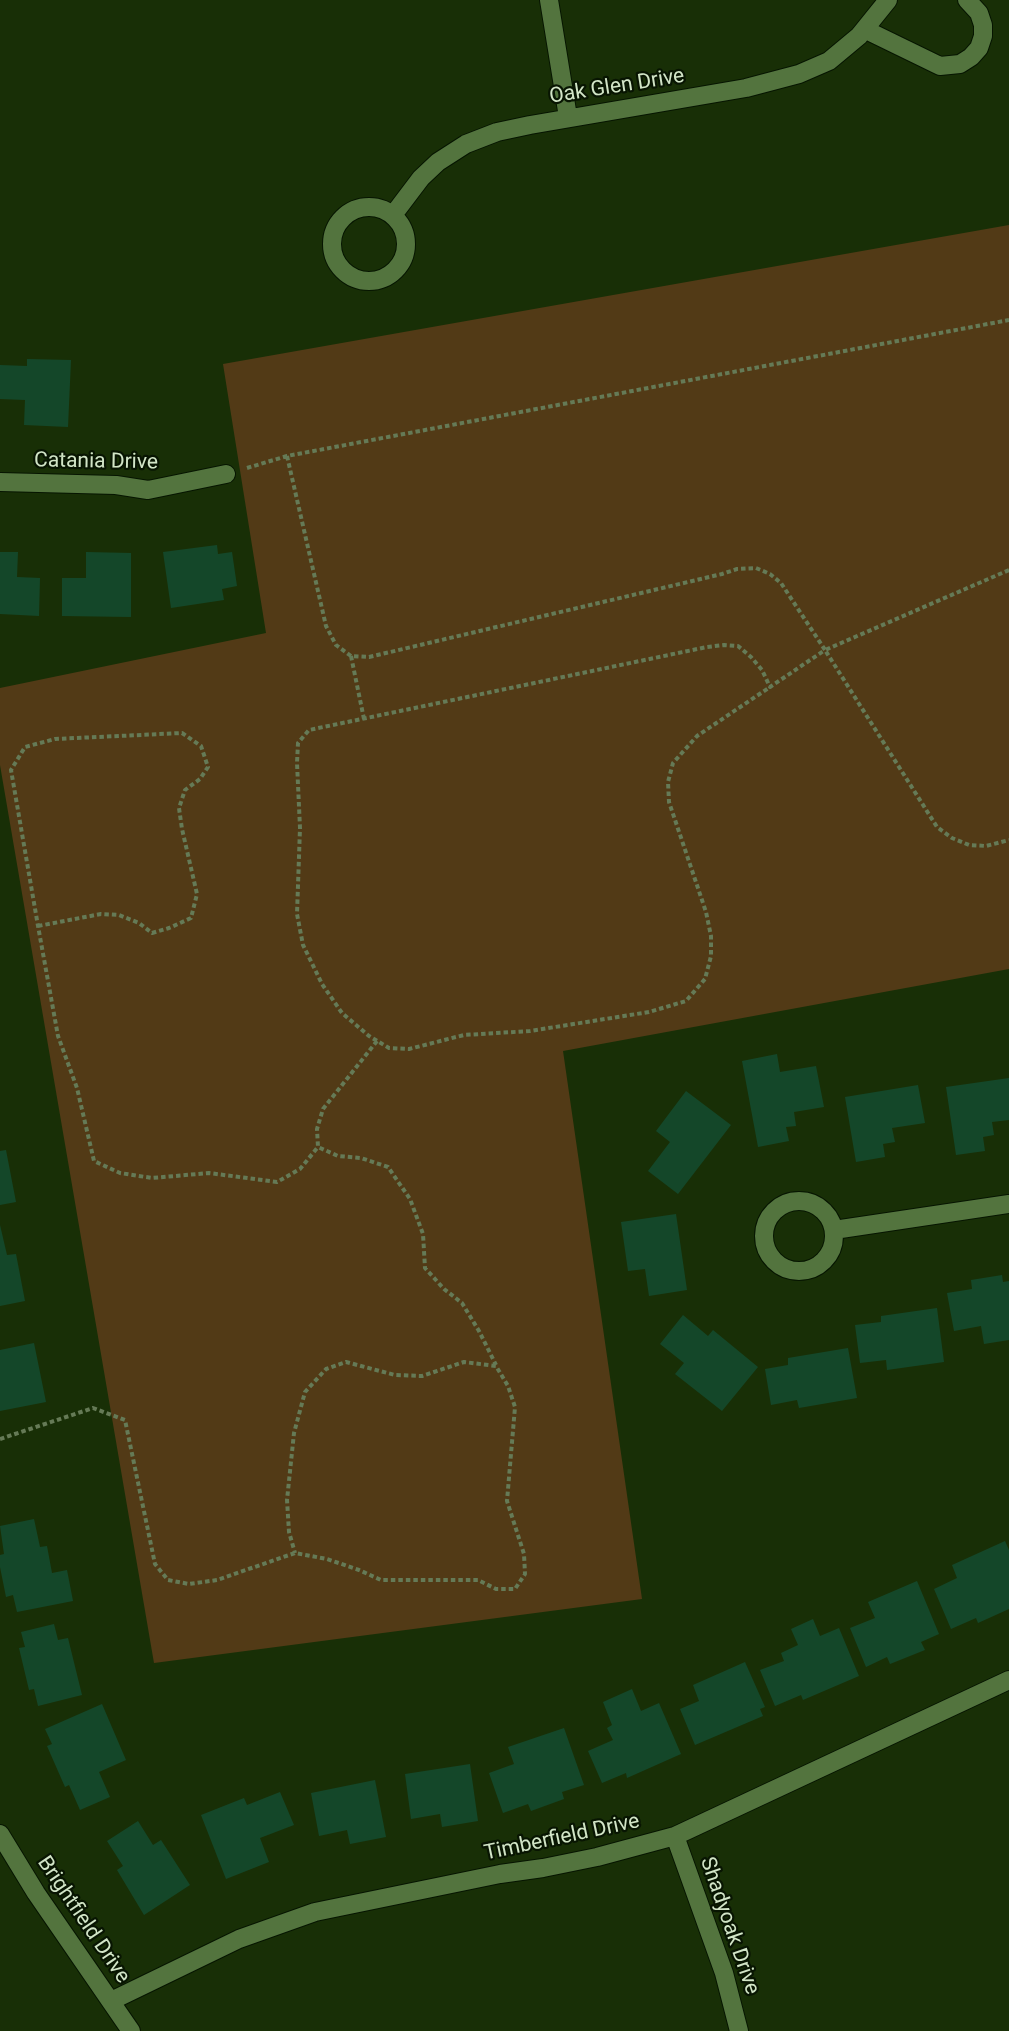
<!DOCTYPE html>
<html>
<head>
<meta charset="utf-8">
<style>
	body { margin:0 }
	canvas { display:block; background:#182f06 }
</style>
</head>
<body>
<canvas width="1009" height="2031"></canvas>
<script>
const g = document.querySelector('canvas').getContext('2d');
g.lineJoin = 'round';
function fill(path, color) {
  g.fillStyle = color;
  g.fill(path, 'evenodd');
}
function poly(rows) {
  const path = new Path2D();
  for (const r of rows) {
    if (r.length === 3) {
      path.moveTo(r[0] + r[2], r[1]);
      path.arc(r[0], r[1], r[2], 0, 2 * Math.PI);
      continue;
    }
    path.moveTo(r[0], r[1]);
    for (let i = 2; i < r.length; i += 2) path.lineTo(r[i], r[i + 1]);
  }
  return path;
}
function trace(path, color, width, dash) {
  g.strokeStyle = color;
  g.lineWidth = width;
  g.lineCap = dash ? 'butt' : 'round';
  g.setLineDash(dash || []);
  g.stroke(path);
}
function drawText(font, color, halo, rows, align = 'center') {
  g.font = font + ' Roboto,sans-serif';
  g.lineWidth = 4.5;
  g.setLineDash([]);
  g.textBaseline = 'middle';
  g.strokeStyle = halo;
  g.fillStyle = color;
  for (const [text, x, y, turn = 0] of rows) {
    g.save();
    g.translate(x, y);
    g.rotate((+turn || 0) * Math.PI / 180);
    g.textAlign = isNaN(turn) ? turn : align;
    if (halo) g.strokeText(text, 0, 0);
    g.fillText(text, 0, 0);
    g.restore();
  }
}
const green = poly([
	[1009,225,1009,969,563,1051,642,1599,154,1663,0,765,0,688,266,633,223,364]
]);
const building = poly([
	[27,359,71,360,68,427,24,425,25,400,0,399,0,365,27,366],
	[217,545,218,554,232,552,237,586,222,589,224,600,171,608,163,552],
	[0,552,18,552,17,577,40,578,39,616,0,614],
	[86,552,131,553,131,617,62,616,62,578,86,578],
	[777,1054,780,1072,816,1066,824,1107,794,1112,796,1126,786,1127,789,1141,758,1147,742,1061],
	[1009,1078,1009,1120,992,1122,994,1135,983,1137,985,1151,956,1155,946,1087],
	[918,1085,925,1123,892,1128,895,1142,883,1144,885,1157,856,1162,845,1097],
	[686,1091,731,1125,678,1194,648,1171,670,1142,656,1131],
	[6,1150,16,1202,0,1205,0,1151],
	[676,1214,687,1290,649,1296,645,1269,628,1271,621,1222],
	[0,1225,7,1255,16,1254,25,1301,0,1306],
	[1002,1275,1003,1282,1009,1281,1009,1340,984,1344,981,1326,954,1331,947,1293,972,1289,971,1280],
	[937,1308,944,1362,887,1370,886,1360,860,1363,855,1325,881,1322,881,1316],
	[683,1315,708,1336,713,1330,758,1367,722,1411,675,1374,684,1363,660,1344],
	[34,1343,46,1402,0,1411,0,1350],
	[848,1348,857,1398,799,1408,797,1400,771,1405,765,1369,788,1365,788,1358],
	[34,1519,40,1547,47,1546,52,1573,67,1570,73,1601,17,1612,13,1595,6,1597,0,1567,0,1555,4,1554,0,1526],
	[1005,1541,1009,1550,1009,1609,978,1623,976,1618,951,1629,934,1589,957,1578,952,1565],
	[917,1581,939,1634,921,1642,925,1650,890,1664,887,1657,866,1667,850,1628,875,1618,868,1602],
	[813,1619,820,1636,839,1628,859,1676,803,1700,801,1695,775,1706,760,1670,784,1661,781,1653,798,1645,791,1629],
	[54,1624,58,1640,68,1638,82,1695,38,1706,34,1689,29,1690,19,1648,25,1647,21,1632],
	[745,1662,765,1707,760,1709,763,1716,695,1745,680,1709,699,1701,693,1685],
	[632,1689,641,1711,659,1703,681,1754,627,1778,626,1773,602,1783,588,1751,613,1740,607,1728,612,1725,603,1702],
	[102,1704,126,1760,99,1772,110,1797,80,1810,69,1785,65,1787,47,1746,52,1744,45,1729],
	[564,1728,584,1785,562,1792,564,1799,531,1811,528,1804,503,1813,489,1773,514,1764,508,1747],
	[470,1764,478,1821,442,1827,440,1814,411,1819,405,1774],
	[375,1780,386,1837,350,1844,347,1830,319,1836,311,1793],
	[280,1792,294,1825,260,1838,269,1862,226,1879,201,1815,244,1798,247,1805],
	[138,1821,153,1845,161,1840,190,1885,144,1915,117,1870,123,1866,107,1841]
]);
const path = poly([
	[287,456,326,626,336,645,351,656,369,657,722,574,737,569,756,568,770,574,781,583,825,650,770,687,762,670,751,657,738,646,724,645,707,647,309,730,298,743,297,763,300,828,297,914,303,945,322,984,342,1013,369,1036,389,1048,409,1049,464,1035,530,1031,649,1012,686,1001,705,979,711,956,711,936,706,912,669,802,668,782,673,763,697,736,770,687],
	[247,468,287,456,1009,320],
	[1009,570,825,650,937,827,952,838,969,845,986,846,1009,840],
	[351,656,364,719],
	[38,926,101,914,119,915,139,923,152,933,169,928,191,918,197,894,182,829,179,808,185,790,200,779,208,767,201,746,182,733,55,739,25,747,11,770,38,926,58,1036,77,1088,94,1161,120,1173,152,1178,209,1173,277,1182,300,1169,318,1147],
	[377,1041,323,1109,317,1129,318,1147,338,1156,361,1158,388,1167,410,1199,423,1234,425,1268,444,1289,462,1303,479,1331,496,1365],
	[0,1439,93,1408,125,1420,155,1564,168,1580,189,1584,217,1580,295,1553,327,1559,359,1570,381,1580,478,1580,496,1589,515,1589,525,1574,524,1554,507,1501,515,1407,508,1386,496,1366,464,1362,422,1376,395,1375,346,1362,326,1369,305,1392,294,1433,287,1500,289,1532,295,1553]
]);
const street = poly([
	[549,0,568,117],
	[866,30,940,66,960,64,971,57,979,48,983,36,983,25,979,13,967,0],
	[369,244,37],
	[393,215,421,178,438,162,466,144,497,132,530,125,746,88,799,74,829,61,859,36,888,0],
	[0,482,116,485,148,490,226,474],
	[799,1236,35],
	[834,1230,1009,1204],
	[0,1834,36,1893,131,2031],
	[675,1836,724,1973,739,2031],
	[111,2001,239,1939,315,1912,500,1874,543,1868,597,1857,675,1836,1009,1680]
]);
const streetNames = [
	["Oak Glen Drive",617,87,-9],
	["Catania Drive",96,462,1],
	["Timberfield Drive",562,1838,-12],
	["Brightfield Drive",83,1920,56],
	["Shadyoak Drive",729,1926,71]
];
fill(green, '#523a16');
fill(building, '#144729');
trace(street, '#061500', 20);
trace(path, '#657a56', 4, [4.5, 3]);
trace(street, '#53743e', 18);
drawText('21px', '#d2e5c7', '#081502', streetNames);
</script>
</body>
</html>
